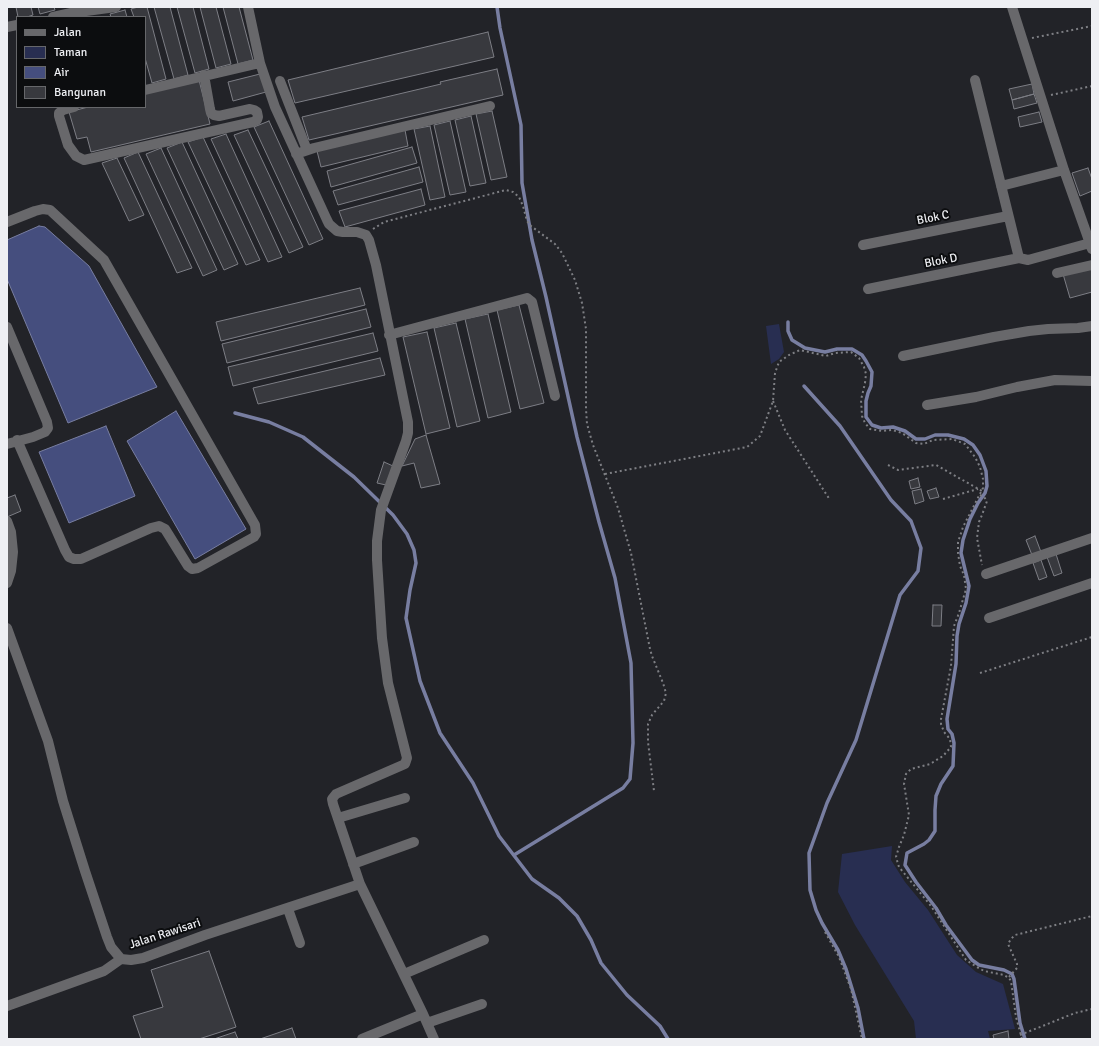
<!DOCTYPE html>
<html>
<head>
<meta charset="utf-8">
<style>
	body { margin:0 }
	#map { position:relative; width:1099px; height:1046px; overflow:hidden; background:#222328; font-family:Signika,sans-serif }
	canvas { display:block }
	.frame { position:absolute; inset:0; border:8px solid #eeeff3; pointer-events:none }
	.legend { position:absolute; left:16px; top:16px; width:130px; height:92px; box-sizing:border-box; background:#0c0d0f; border:1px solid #66676a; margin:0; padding:5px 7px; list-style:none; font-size:12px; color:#eeeff3 }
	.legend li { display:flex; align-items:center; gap:8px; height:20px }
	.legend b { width:20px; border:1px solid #66676a }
</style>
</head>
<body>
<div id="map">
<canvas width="1099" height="1046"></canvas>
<div class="frame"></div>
<ul class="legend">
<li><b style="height:5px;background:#68686b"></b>Jalan</li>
<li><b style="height:11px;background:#282e51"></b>Taman</li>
<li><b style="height:11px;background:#454e7e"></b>Air</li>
<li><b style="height:11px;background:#38393e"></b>Bangunan</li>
</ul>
</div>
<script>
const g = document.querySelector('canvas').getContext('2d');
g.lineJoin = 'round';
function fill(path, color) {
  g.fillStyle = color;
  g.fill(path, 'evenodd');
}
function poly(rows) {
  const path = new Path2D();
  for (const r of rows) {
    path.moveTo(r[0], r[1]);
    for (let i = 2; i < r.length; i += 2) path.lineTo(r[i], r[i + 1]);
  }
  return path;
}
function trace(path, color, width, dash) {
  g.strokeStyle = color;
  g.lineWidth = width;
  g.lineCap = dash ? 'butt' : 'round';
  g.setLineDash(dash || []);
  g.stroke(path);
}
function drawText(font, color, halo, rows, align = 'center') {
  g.font = font + ' Signika,sans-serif';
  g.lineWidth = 4;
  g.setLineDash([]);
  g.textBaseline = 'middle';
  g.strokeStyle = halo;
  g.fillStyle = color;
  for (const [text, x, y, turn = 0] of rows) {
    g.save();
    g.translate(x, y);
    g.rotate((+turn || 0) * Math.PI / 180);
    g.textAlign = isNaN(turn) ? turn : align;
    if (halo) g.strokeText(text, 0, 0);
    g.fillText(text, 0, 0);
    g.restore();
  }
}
const green = poly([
	[779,324,784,352,779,359,771,364,766,326],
	[892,846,891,860,905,882,928,910,957,955,976,972,1003,984,1015,1029,988,1031,990,1039,916,1039,914,1021,855,925,838,892,842,854]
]);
const water = poly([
	[39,226,45,227,89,266,157,387,68,423,7,279,7,240,39,226],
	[176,411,246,529,195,559,127,441,176,411],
	[106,426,135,496,69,523,39,452,106,426]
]);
const stream = poly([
	[497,7,500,28,521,125,522,183,532,240,546,297,577,437,599,522,615,578,631,663,633,743,630,779,623,788,514,855],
	[788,322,788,331,792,340,805,348,825,352,837,349,852,349,862,355,866,361,872,372,871,386,868,393,866,401,866,417,872,425,881,428,893,427,905,431,916,439,925,439,935,435,948,435,964,439,973,445,980,455,986,471,987,486,985,493,978,503,970,519,963,540,961,553,969,586,966,603,959,624,957,636,956,664,947,719,948,729,952,734,954,743,953,766,941,784,936,796,935,810,935,831,929,840,924,844,907,853,905,865,916,882,936,908,946,925,972,960,979,965,1004,970,1012,974,1014,979,1020,1023,1025,1039],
	[804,386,840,426,891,500,911,521,921,548,918,571,900,595,856,740,827,803,809,853,810,890,816,910,822,923,838,950,846,969,858,1008,864,1039],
	[235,413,269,422,303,437,354,477,393,515,407,534,414,550,416,563,410,590,406,618,420,681,440,733,473,783,499,836,532,879,559,898,577,916,591,940,601,963,627,995,660,1026,668,1039]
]);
const building = poly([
	[16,7,31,7,33,15,27,17,18,17,16,7],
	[38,7,54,7,55,10,40,14,38,7],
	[138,7,147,7,166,79,152,83,145,58,145,17,134,17,131,9,138,7],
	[154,7,170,7,188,75,174,79,154,7],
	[177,7,193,7,209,69,195,73,177,7],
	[200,7,216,7,231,64,216,68,200,7],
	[223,7,239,7,253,60,238,64,223,7],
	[125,10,127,17,111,17,110,14,125,10],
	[488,32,494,57,295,103,288,80,488,32],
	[497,69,503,95,309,140,302,117,441,84,440,82,497,69],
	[260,74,266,92,233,101,228,82,260,74],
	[199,80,210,124,91,152,87,137,77,139,69,112,88,107,145,107,145,93,199,80],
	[1032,84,1034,94,1012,100,1009,89,1032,84],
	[1034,94,1037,103,1014,109,1012,100,1034,94],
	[492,111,507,177,491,180,476,114,492,111],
	[1039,112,1042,122,1020,127,1018,117,1039,112],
	[471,116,486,183,470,186,455,120,471,116],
	[269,121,323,239,309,245,254,127,269,121],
	[450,121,466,192,450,195,434,125,450,121],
	[430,126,445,197,430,200,414,129,430,126],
	[248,130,303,247,289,253,234,135,248,130],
	[405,130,408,146,321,167,317,151,405,130],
	[226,134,282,257,268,262,211,139,226,134],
	[203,137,260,260,246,265,188,142,203,137],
	[182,142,238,264,224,270,167,148,182,142],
	[412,147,417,163,331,187,327,171,412,147],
	[161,148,217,270,203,276,146,154,161,148],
	[138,152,192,268,177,273,124,158,138,152],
	[117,158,144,215,129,221,102,163,117,158],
	[419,167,423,182,338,205,333,191,419,167],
	[1088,168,1092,179,1092,191,1080,196,1072,173,1088,168],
	[421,189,425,205,345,227,339,211,421,189],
	[1090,267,1092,272,1092,292,1070,298,1063,274,1090,267],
	[360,288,365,305,221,341,216,322,360,288],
	[519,305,544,403,520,409,497,310,519,305],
	[366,309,371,327,227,363,222,344,366,309],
	[488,314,511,412,488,418,465,319,488,314],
	[456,323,480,421,457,427,434,328,456,323],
	[427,332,450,428,426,434,403,337,427,332],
	[373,333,378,351,233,386,228,367,373,333],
	[380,358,385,375,258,404,253,388,380,358],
	[426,435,440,484,421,488,414,463,402,466,415,439,426,435],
	[384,462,393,466,386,485,377,483,384,462],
	[918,478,920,487,911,489,909,481,918,478],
	[936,488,939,497,930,499,927,491,936,488],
	[921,489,924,501,915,504,912,491,921,489],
	[15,495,21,511,7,517,7,498,15,495],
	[1035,536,1041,552,1032,555,1026,540,1035,536],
	[1056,554,1062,573,1054,576,1047,557,1056,554],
	[1041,560,1047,577,1039,580,1033,563,1041,560],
	[933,605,942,605,941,626,932,626,933,605],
	[209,951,236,1027,199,1039,141,1039,133,1016,163,1007,151,970,209,951],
	[292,1028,296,1039,260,1039,292,1028],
	[1008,1031,1009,1039,994,1039,993,1035,1008,1031],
	[235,1032,238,1039,214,1039,235,1032]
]);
const path = poly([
	[1092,7,1092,10],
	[1032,38,1092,26],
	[1051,95,1092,86],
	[373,229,384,222,506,190,513,192,519,197,523,206,527,221,531,226,555,244,562,253,575,280,582,303,586,329,586,409,587,424,593,445,618,508,631,553,650,649,652,656,663,683,666,693,664,701,652,715,648,724,648,742,654,791],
	[773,401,785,430,830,500],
	[888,465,898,470,936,465,982,491],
	[605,474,747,447,760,436,773,401,775,373,779,362,789,355,800,350,826,356,835,353,851,352,859,358,864,367,866,374,865,383,861,400,862,416,865,423,870,429,882,431,892,430,902,433,916,443,924,444,933,440,952,439,965,444,975,457,980,467,983,479,983,488,963,527,958,542,958,553,960,566,964,575,966,589,959,613,954,626,951,666,941,719,941,724,944,732,950,739,951,747,943,756,930,764,911,769,906,774,904,784,909,815,904,835,899,847,896,857,899,867,931,906,966,960,977,967,984,971,1004,975,1009,978,1011,981,1016,1017,1022,1039],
	[980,495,984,497,987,501,982,515,979,522,977,538,982,565],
	[943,499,978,489],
	[980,673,1092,637],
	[825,932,839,957,851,989,862,1039],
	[1009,977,1017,968,1017,964,1008,944,1011,939,1015,935,1092,916],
	[1020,1035,1075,1013,1092,1009]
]);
const minor = poly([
	[248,7,260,63,275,107,327,220,329,224,337,231,343,232,357,232,366,235,369,240,376,265,408,422,408,433,406,441,381,510,377,541,377,560,382,638,388,683,407,758,405,764,336,794,332,799,333,804,360,884],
	[1012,7,1064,170,1092,249],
	[53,17,71,13,116,7],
	[7,27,17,25],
	[975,80,1019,258],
	[280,81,307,150],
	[145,90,260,63],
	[74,107,63,110,59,113,59,116,68,145,76,156,84,160,253,122,257,120,258,117,257,112,254,110,250,109,219,116,214,115,211,113,210,109,204,75],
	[296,154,314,148,490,106],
	[1001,186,1064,170],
	[7,222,35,211,43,209,50,210,104,260,255,525,256,534,254,537,198,568,192,569,188,566,165,529,159,526,151,528,81,559,74,559,69,557,65,550,17,440],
	[863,245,1008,216],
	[1057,273,1092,265],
	[868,289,1019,258,1028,260,1090,243],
	[7,327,47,422,48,428,45,432,33,437,7,444],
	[389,335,527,298,532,302,555,396],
	[903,356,994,337,1029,331,1048,329,1078,328,1092,326],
	[927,405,976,397,1017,387,1055,380,1092,381],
	[7,521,11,532,13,552,11,571,7,583],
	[986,574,1092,538],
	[989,618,1092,583],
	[7,628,48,741,63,801,85,871,107,937,111,947,121,959,131,960,143,958,205,935,360,884,423,1014,434,1039],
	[338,818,405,798],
	[353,864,414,842],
	[288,909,300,943],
	[404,974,484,940],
	[7,1006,104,971,121,959],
	[427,1023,482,1004],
	[362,1039,423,1014]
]);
const streetNames = [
	["Blok C",933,218,-11],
	["Blok D",941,261,-11],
	["Jalan Rawisari",165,934,-18]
];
fill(green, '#282e51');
fill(water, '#454e7e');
trace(water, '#787ea1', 1);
trace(stream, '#787ea1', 3.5);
fill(building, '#38393e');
trace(building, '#7d7e85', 1);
trace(path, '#7e7f84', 2, [2, 3]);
trace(minor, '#68686b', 10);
drawText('12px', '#eeeff3', '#0c0d0f', streetNames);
</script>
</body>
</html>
